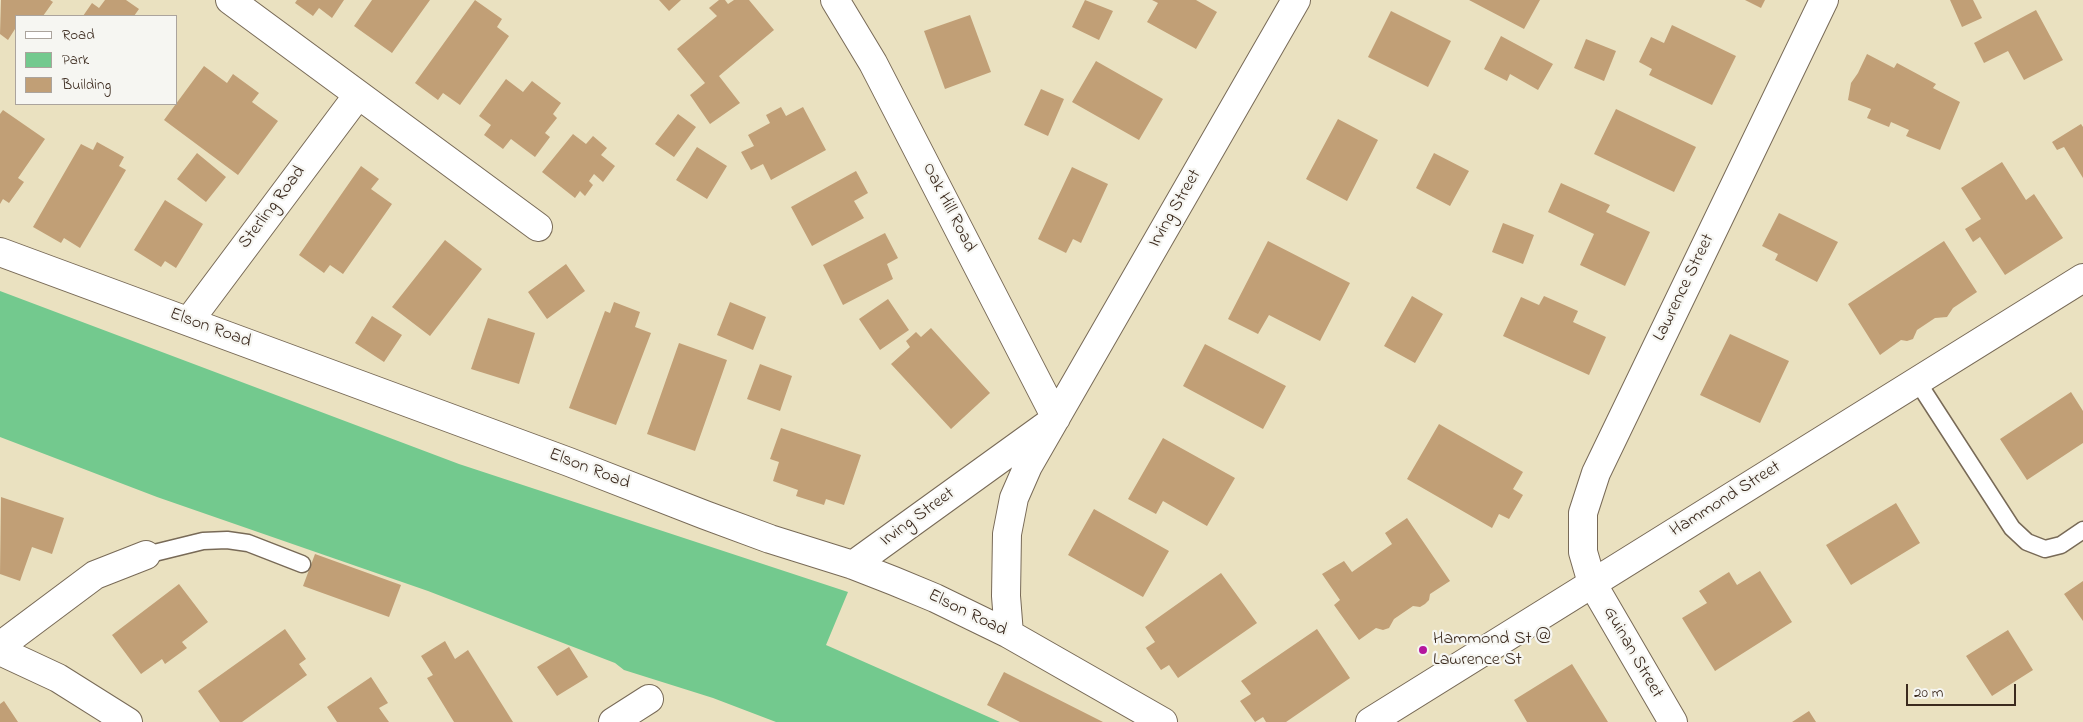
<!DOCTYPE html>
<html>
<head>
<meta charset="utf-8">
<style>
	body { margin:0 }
	#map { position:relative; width:2083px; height:722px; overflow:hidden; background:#eae1c0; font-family:"Indie Flower",sans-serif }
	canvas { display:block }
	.legend { position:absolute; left:15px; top:15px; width:162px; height:90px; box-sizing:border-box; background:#f6f6f2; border:1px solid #aba49d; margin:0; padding:6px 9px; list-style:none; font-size:15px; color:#3b2a1e }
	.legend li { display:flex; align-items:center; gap:10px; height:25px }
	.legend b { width:25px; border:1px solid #aba49d }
	.scale { position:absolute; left:1906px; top:684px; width:110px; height:22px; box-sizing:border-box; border:2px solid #3b2a1e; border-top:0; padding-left:6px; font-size:15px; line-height:18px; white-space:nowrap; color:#3b2a1e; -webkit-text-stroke:4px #f6f6f2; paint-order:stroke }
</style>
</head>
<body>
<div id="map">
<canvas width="2083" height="722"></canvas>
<ul class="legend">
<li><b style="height:6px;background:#fff"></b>Road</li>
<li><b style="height:14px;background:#73c98e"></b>Park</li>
<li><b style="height:14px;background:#c19f76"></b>Building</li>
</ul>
<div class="scale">20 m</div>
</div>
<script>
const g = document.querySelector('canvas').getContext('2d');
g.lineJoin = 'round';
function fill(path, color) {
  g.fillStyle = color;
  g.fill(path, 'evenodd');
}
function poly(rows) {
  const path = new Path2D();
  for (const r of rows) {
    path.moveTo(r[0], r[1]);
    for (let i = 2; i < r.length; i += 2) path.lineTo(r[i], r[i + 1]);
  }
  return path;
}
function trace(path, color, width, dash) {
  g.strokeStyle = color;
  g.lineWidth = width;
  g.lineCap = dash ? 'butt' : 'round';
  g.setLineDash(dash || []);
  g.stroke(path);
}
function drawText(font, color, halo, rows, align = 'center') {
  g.font = font + ' "Indie Flower",sans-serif';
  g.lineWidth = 4.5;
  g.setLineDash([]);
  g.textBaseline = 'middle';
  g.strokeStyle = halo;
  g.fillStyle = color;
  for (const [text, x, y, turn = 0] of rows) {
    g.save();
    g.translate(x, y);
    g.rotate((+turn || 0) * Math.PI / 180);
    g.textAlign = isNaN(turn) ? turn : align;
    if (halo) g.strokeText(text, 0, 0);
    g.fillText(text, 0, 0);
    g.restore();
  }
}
const green = poly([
	[0,291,459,464,848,592,826,645,1000,722,776,722,713,698,624,670,615,663,428,591,157,497,0,437]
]);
const building = poly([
	[1,0,50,0,53,2,43,16,16,16,16,30,15,29,8,40,0,34],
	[105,0,126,0,139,9,134,16,83,16,92,3,99,8],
	[297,0,344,0,332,18,319,8,313,16,295,3],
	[372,0,430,0,392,53,354,26],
	[475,0,502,19,497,27,509,36,460,105,443,93,438,100,415,83],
	[659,0,681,0,669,11],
	[719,0,725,0,728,4,734,0,749,0,774,30,719,76,740,103,710,124,690,95,705,83,677,49,717,16,709,8],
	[1085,0,1113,11,1099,40,1072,27],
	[1152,0,1196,0,1217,12,1196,49,1147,22,1158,3],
	[1469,0,1540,0,1524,29],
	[1745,0,1765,0,1761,8],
	[1950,0,1973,0,1982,18,1962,27],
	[2036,10,2063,60,2024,80,2008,51,1984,63,1974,43],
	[1391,11,1451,41,1428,87,1368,57],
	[970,15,991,72,945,89,924,31],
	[1672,25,1736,56,1712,105,1649,75,1652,69,1639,62,1651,37,1664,43],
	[1501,36,1553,64,1538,90,1510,74,1507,81,1484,69],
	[1586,39,1616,51,1604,81,1574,68],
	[1867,54,1894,68,1897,63,1936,84,1933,88,1960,102,1940,150,1906,136,1909,130,1891,122,1889,127,1867,118,1871,109,1848,100,1851,83,1858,73],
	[1096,61,1163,99,1139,140,1072,102],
	[204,66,227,83,233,74,259,93,252,102,278,121,238,175,164,120],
	[506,79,523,92,532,81,561,103,553,114,557,118,545,133,550,137,535,157,511,139,503,149,484,135,491,125,479,116],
	[1041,89,1064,99,1048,136,1024,125],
	[781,107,786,116,803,107,826,150,771,180,763,164,751,170,741,152,754,146,748,135,770,123,766,115],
	[1616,109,1696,147,1674,192,1594,154],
	[3,110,45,139,18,178,24,182,9,203,3,199,0,204,0,114],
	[678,114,696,127,674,157,655,144],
	[1338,119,1378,140,1347,201,1306,179],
	[2081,124,2083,127,2083,178,2064,147,2057,150,2052,142],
	[573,134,586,144,593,136,607,148,601,155,615,166,603,182,594,174,589,181,593,185,585,196,580,191,575,198,542,172],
	[97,142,124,157,119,166,126,170,80,248,64,238,61,243,33,227,81,144,93,150],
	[697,147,727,166,707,199,676,180],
	[197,153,226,177,206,202,177,179],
	[1434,153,1469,171,1450,206,1416,188],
	[2002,162,2026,200,2034,194,2063,238,2005,275,1980,237,1973,242,1965,229,1981,219,1961,188],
	[361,166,379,179,371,189,392,204,343,274,330,265,324,273,299,255],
	[1072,167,1108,184,1081,243,1073,239,1066,253,1038,239],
	[856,171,868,193,854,201,864,218,812,246,791,207],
	[1561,183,1610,205,1606,212,1650,232,1625,286,1580,265,1594,234,1548,212],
	[165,200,203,224,176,268,165,261,161,267,134,250],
	[1779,213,1838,242,1817,282,1775,260,1778,254,1762,246],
	[1503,223,1534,235,1523,264,1492,252],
	[885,233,898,258,887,264,893,279,843,305,823,265],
	[445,240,482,269,430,336,392,307],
	[1268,241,1350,283,1320,341,1269,315,1258,334,1228,319],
	[1944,241,1977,292,1953,308,1947,317,1935,318,1917,330,1913,339,1907,341,1901,340,1880,355,1848,304],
	[566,264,585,291,547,319,528,292],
	[1412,296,1443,314,1415,363,1384,346],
	[1544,296,1578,311,1573,322,1606,337,1589,375,1503,336,1521,297,1539,305],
	[888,299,909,330,880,350,859,319],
	[614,302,640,312,635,327,651,333,616,425,569,408,605,311,610,313],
	[730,302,766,317,753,350,717,335],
	[372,316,402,335,384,362,355,343],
	[488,318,535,333,519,384,471,369],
	[931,328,990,393,951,429,891,364,910,347,906,341,916,332,921,337],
	[1730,334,1789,361,1760,423,1700,395],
	[679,343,727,360,695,451,647,434],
	[1205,344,1286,386,1263,429,1183,386],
	[760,364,792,376,780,411,747,399],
	[2071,392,2083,411,2083,443,2027,480,2000,439],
	[1439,424,1523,472,1513,489,1523,495,1509,519,1499,514,1492,528,1407,479],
	[781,428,861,455,844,505,826,499,824,505,796,496,798,490,773,481,779,462,770,459],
	[1163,438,1235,478,1207,526,1163,501,1156,514,1128,499],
	[1,497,64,518,52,554,32,547,20,581,0,574],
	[1896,503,1920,543,1851,585,1826,545],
	[1094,509,1169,551,1143,597,1068,555],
	[1407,518,1450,581,1430,594,1429,600,1425,604,1420,607,1413,606,1394,619,1389,628,1383,630,1376,628,1359,640,1334,605,1340,600,1322,574,1344,561,1352,572,1392,544,1385,533],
	[315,554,401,585,389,617,303,586],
	[1760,571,1792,622,1715,671,1682,618,1707,603,1699,591,1729,572,1737,585],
	[1221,573,1257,623,1178,678,1169,665,1161,670,1146,648,1155,642,1145,627],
	[2083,581,2083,621,2064,594],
	[179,584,208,622,182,642,187,648,165,664,162,659,141,674,112,635],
	[285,629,306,659,299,664,307,675,242,722,220,722,198,691],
	[1317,629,1350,678,1286,722,1266,722,1263,717,1255,722,1240,701,1251,694,1241,681],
	[2008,630,2033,670,1992,696,1966,656],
	[445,641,455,659,468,650,513,722,454,722,427,678,433,675,421,656],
	[569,647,588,677,557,696,537,667],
	[1572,664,1608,722,1527,722,1514,700],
	[1004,672,1103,722,1020,722,987,705],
	[371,677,388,703,379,708,389,722,337,722,327,707],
	[4,701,18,722,0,722,0,704],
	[1809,711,1816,722,1792,722]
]);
const service = poly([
	[1917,381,2012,528,2027,542,2045,549,2061,545,2083,530],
	[146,555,203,541,227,540,248,543,302,564]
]);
const minor = poly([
	[230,0,538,227],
	[835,0,873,63,1056,418],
	[0,252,569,462,705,515,770,539,853,565,894,581,935,598,1009,634,1163,722],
	[189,321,358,95],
	[853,565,1047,425],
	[1009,634,1006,596,1007,534,1014,498,1028,466,1296,0],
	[0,646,95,575,146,555],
	[613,722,649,699],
	[1673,722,1592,583,1583,552,1583,513,1596,473,1824,0]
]);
const tertiary = poly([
	[0,651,58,678,128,722],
	[1370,722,2083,278]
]);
const markers = [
	[1423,650,5,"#b5179e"]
];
const streetNames = [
	["Sterling Road",273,208,-53],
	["Oak Hill Road",948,208,63],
	["Irving Street",1176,209,-60],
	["Lawrence Street",1685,288,-64],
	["Elson Road",210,329,20],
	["Elson Road",589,470,21],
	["Hammond Street",1726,500,-32],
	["Irving Street",918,518,-36],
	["Elson Road",967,614,26],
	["Guinan Street",1632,653,60]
];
const poiNames = [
	["Hammond St @",1433,640],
	["Lawrence St",1433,661]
];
fill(green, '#73c98e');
fill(building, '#c19f76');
trace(service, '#786a57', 19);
trace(minor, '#786a57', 30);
trace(tertiary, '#786a57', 30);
trace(service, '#fff', 16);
trace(minor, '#fff', 28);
trace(tertiary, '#fff', 28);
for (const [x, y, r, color] of markers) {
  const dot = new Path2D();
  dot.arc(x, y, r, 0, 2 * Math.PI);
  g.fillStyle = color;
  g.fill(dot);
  trace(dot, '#f6f6f2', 2);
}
drawText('18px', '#3b2a1e', '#f6f6f2', streetNames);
drawText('18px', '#3b2a1e', '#f6f6f2', poiNames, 'left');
</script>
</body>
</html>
